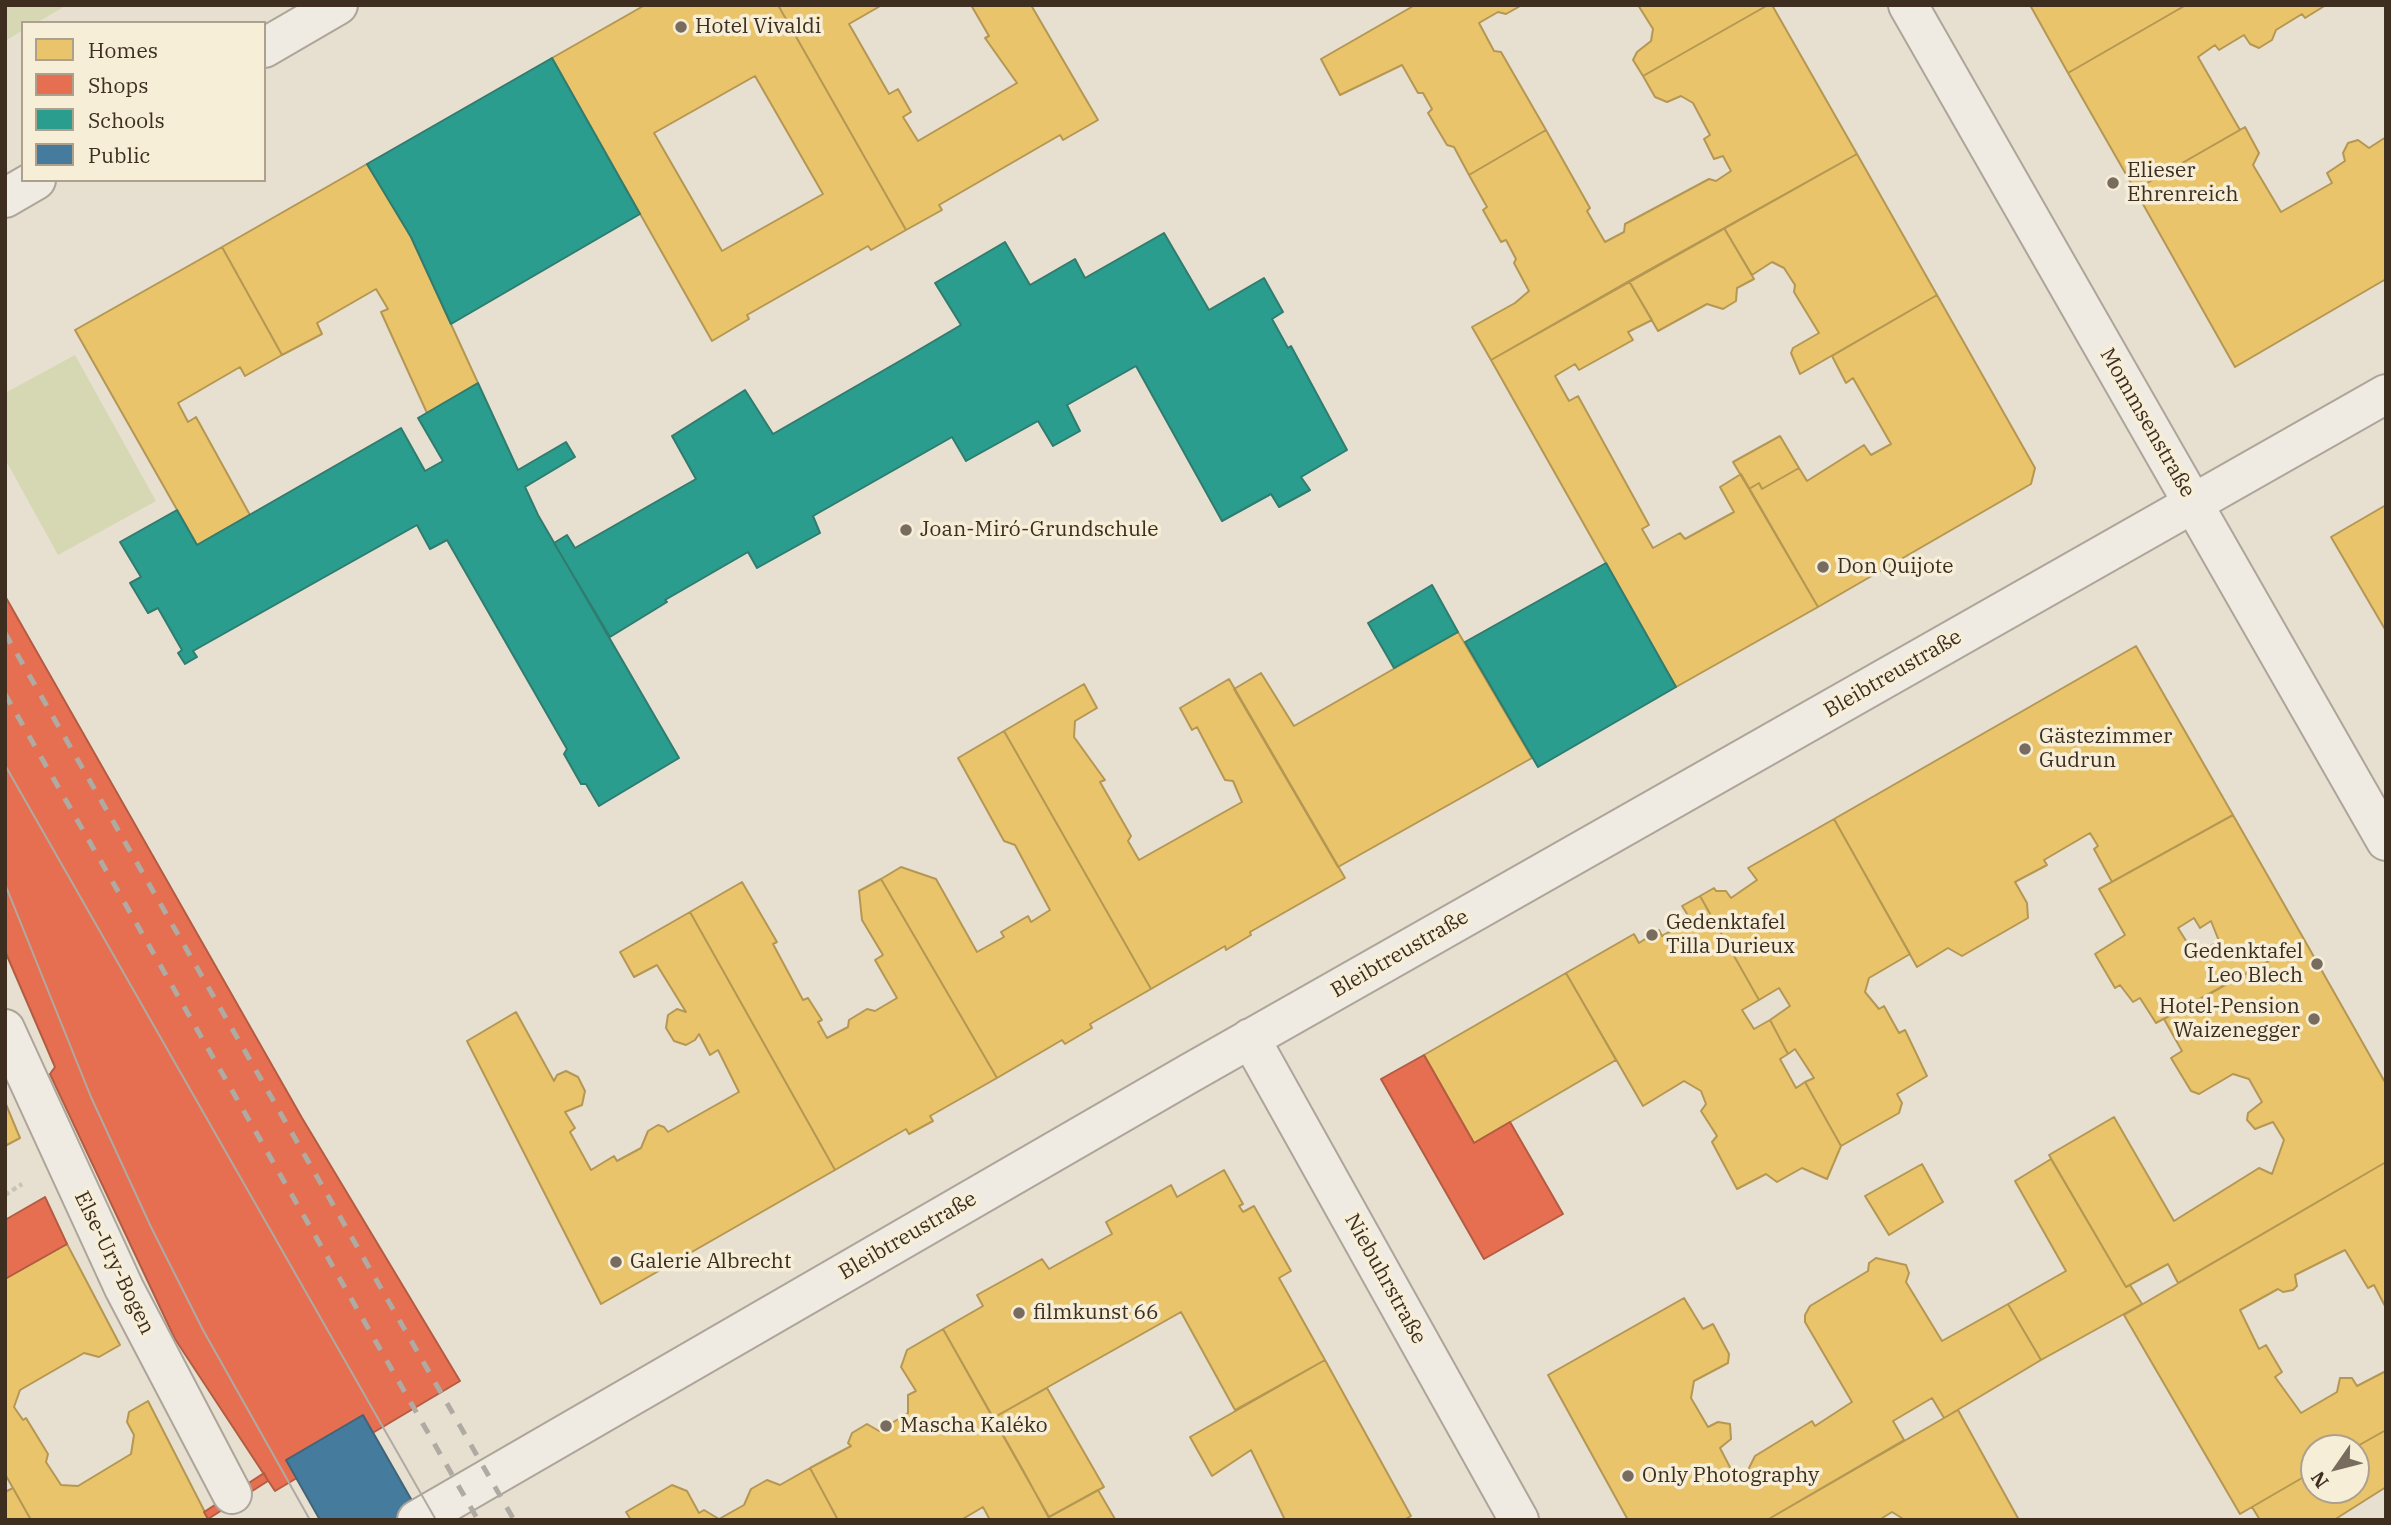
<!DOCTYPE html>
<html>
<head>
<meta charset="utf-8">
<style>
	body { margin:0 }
	#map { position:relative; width:2391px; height:1525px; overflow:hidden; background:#e7e0d1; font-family:"IBM Plex Serif",serif }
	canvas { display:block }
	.frame { position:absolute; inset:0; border:7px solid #3d2e20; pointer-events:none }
	.legend { position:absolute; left:21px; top:21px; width:245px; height:161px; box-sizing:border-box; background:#f7eed8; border:2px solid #ada18e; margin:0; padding:9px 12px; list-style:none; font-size:21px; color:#3d2e20 }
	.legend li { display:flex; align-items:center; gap:14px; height:35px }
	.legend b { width:35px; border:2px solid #ada18e }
	.north { position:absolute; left:2300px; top:1434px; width:70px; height:70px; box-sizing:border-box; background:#f7eed8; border:2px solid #ada18e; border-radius:50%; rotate:235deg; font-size:19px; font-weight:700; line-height:28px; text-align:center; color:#3d2e20 }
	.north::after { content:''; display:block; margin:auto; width:24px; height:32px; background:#786c5e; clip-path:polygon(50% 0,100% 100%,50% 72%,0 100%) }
</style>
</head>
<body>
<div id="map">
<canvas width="2391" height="1525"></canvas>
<div class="frame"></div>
<ul class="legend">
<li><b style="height:19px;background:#e9c46a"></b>Homes</li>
<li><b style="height:19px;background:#e76f51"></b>Shops</li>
<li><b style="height:19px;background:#2a9d8f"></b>Schools</li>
<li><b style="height:19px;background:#457b9d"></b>Public</li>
</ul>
<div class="north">N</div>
</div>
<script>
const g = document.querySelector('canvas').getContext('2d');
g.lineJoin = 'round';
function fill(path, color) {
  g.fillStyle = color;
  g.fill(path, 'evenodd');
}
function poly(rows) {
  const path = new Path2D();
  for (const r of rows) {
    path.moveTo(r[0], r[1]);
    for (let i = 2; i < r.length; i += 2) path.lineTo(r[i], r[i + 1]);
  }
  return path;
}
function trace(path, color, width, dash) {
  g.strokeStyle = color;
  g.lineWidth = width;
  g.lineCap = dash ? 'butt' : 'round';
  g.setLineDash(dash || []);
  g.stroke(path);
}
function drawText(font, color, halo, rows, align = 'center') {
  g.font = font + ' "IBM Plex Serif",serif';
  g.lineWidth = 7;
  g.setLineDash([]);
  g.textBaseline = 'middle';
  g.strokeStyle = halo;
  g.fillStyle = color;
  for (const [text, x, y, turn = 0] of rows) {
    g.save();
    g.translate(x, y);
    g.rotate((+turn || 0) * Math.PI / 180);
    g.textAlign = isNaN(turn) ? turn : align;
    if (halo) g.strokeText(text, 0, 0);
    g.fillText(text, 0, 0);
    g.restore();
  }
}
const green = poly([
	[5,5,67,5,36,23,23,23,23,30,5,41],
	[75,355,156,501,58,555,5,459,5,393]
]);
const homes = poly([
	[645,5,778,5,906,230,871,250,868,246,747,315,749,319,712,341,552,58,645,5],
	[755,76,823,194,722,251,654,133,755,76],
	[778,5,882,5,849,24,889,94,898,89,911,112,903,117,918,141,1017,83,985,38,989,36,971,5,1031,5,1098,120,1063,140,1060,135,939,205,942,210,906,230,778,5],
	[1415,5,1522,5,1506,14,1498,12,1479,23,1494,51,1501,52,1546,130,1469,175,1454,147,1447,145,1428,113,1432,109,1423,93,1418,93,1402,65,1340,95,1321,59,1415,5],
	[1638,5,1768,5,1643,76,1633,60,1637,52,1651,41,1653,29,1638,5],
	[1768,5,1772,5,1857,154,1491,360,1472,327,1515,303,1529,291,1514,263,1516,259,1506,240,1501,242,1483,210,1487,207,1469,175,1546,130,1590,208,1587,211,1605,242,1624,232,1625,224,1709,179,1716,181,1731,171,1723,156,1714,159,1704,139,1710,135,1693,103,1681,96,1667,102,1655,97,1643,76,1768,5],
	[2030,5,2186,5,2068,73,2030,5],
	[2186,5,2326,5,2305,18,2302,14,2276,30,2272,40,2259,48,2250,44,2244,35,2219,50,2215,45,2198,57,2240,130,2135,190,2068,73,2186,5],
	[2245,127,2259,153,2253,165,2281,212,2332,183,2327,173,2345,161,2343,153,2348,143,2358,140,2369,148,2386,137,2386,279,2235,367,2135,190,2245,127],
	[1857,154,1937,295,1800,374,1791,353,1793,348,1819,333,1794,292,1795,285,1784,268,1772,262,1752,275,1724,228,1857,154],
	[367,164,411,237,478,383,427,413,381,312,388,309,376,289,317,323,322,334,282,355,222,247,367,164],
	[1724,228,1754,279,1737,288,1736,301,1723,309,1707,304,1658,331,1629,281,1724,228],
	[222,247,282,355,245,376,240,367,178,403,188,422,196,417,250,515,197,545,75,330,222,247],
	[1629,281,1652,320,1628,332,1633,340,1579,370,1575,364,1555,376,1569,401,1578,396,1649,525,1642,529,1653,548,1680,533,1685,539,1734,512,1720,487,1741,474,1818,607,1676,687,1491,360,1629,281],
	[1937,295,2035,468,2031,484,1818,607,1749,489,1759,483,1762,489,1799,468,1807,481,1864,445,1871,455,1891,444,1853,378,1846,383,1832,356,1937,295],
	[1780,436,1799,468,1762,489,1759,483,1749,489,1733,462,1780,436],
	[2386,505,2386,631,2331,537,2386,505],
	[1458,632,1532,758,1338,867,1234,689,1261,673,1294,726,1458,632],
	[2136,646,2233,815,2112,882,2094,849,2098,846,2090,833,2044,860,2047,865,2015,882,2027,903,2028,918,1962,956,1948,948,1917,967,1834,819,2136,646],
	[1229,679,1345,878,1250,932,1251,935,1226,950,1225,946,1151,989,1004,731,1084,684,1097,708,1075,721,1074,737,1105,780,1100,782,1131,836,1128,841,1139,860,1242,802,1233,781,1225,780,1197,727,1192,730,1180,708,1229,679],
	[1004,731,1151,989,1090,1024,1092,1028,1065,1044,1062,1040,997,1078,881,879,901,867,936,879,977,952,1004,937,1001,932,1028,916,1031,922,1050,910,1015,845,1004,841,958,758,1004,731],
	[2233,815,2305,941,2156,1023,2140,998,2133,1002,2120,985,2115,988,2095,954,2125,935,2099,889,2233,815],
	[2194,918,2200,928,2211,921,2219,941,2195,955,2178,928,2194,918],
	[1834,819,1910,954,1869,978,1865,992,1879,1009,1884,1006,1899,1033,1905,1030,1927,1076,1897,1094,1902,1103,1899,1113,1841,1146,1805,1082,1814,1078,1795,1049,1788,1054,1770,1020,1790,1006,1779,988,1759,1000,1700,896,1714,888,1716,891,1726,891,1731,898,1757,880,1748,868,1834,819],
	[881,879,997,1078,930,1116,933,1121,909,1134,906,1129,835,1170,690,912,742,882,777,942,773,944,803,1000,808,998,822,1020,818,1022,827,1038,848,1027,849,1020,867,1009,875,1011,897,998,875,960,883,955,862,920,859,891,881,879],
	[1700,896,1759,1000,1742,1010,1754,1029,1770,1020,1788,1054,1780,1059,1796,1088,1805,1082,1841,1146,1827,1179,1802,1168,1777,1182,1766,1174,1737,1189,1712,1142,1717,1136,1701,1111,1706,1104,1701,1091,1684,1081,1643,1106,1566,973,1634,934,1639,943,1659,930,1662,936,1691,920,1682,906,1700,896],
	[690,912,835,1170,601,1304,467,1041,516,1012,554,1081,557,1075,566,1071,578,1077,585,1091,582,1105,565,1112,575,1128,570,1132,591,1170,614,1156,617,1161,641,1148,648,1131,658,1125,664,1127,668,1132,739,1092,718,1050,710,1055,699,1034,695,1040,686,1045,674,1041,666,1028,668,1015,677,1009,686,1012,657,965,634,977,620,952,690,912],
	[2305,941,2386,1084,2386,1162,2178,1283,2168,1264,2126,1287,2049,1155,2114,1117,2174,1221,2259,1168,2272,1174,2284,1140,2273,1122,2255,1129,2247,1120,2248,1113,2262,1102,2249,1079,2233,1074,2199,1094,2191,1091,2171,1058,2182,1051,2164,1019,2305,941],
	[1566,973,1616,1060,1474,1143,1424,1055,1566,973],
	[5,1102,20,1138,5,1146,5,1102],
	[2051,1159,2126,1287,2130,1285,2142,1304,2041,1360,2008,1304,2066,1271,2015,1181,2051,1159],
	[2386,1162,2386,1308,2374,1285,2368,1288,2345,1250,2295,1275,2297,1286,2293,1290,2283,1292,2278,1289,2240,1310,2259,1349,2266,1345,2282,1372,2275,1377,2301,1413,2337,1392,2340,1378,2352,1378,2357,1386,2386,1371,2386,1430,2354,1448,2314,1448,2314,1471,2240,1514,2124,1315,2386,1162],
	[1922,1164,1943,1202,1889,1235,1865,1196,1922,1164],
	[1224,1170,1243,1204,1239,1206,1243,1212,1254,1206,1291,1271,1279,1278,1325,1360,1235,1410,1181,1312,993,1418,943,1329,983,1306,977,1295,1042,1259,1049,1269,1112,1234,1106,1222,1171,1185,1177,1197,1224,1170],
	[67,1244,120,1345,99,1357,84,1353,20,1390,14,1407,23,1420,26,1418,48,1454,46,1462,61,1485,78,1486,131,1454,134,1435,127,1422,129,1412,148,1401,209,1520,31,1520,5,1474,5,1279,67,1244],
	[1876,1258,1906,1265,1909,1273,1906,1282,1942,1341,2008,1304,2041,1360,1944,1418,1932,1398,1893,1421,1904,1440,1767,1520,1628,1520,1548,1375,1684,1298,1703,1329,1713,1324,1729,1354,1728,1363,1694,1381,1691,1398,1708,1427,1718,1422,1730,1424,1731,1439,1720,1448,1733,1473,1746,1474,1755,1456,1812,1421,1815,1426,1852,1402,1805,1322,1805,1315,1810,1306,1868,1271,1869,1263,1876,1258],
	[943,1329,1024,1472,1050,1520,990,1520,983,1507,961,1520,838,1520,810,1468,851,1446,848,1443,852,1433,867,1424,879,1431,908,1413,908,1395,916,1391,901,1367,907,1350,943,1329],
	[1325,1360,1411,1516,1404,1520,1285,1520,1251,1450,1212,1476,1190,1437,1325,1360],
	[1047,1388,1104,1487,1049,1517,993,1418,1047,1388],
	[1958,1410,2019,1520,1905,1520,1892,1512,1879,1520,1767,1520,1958,1410],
	[2386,1430,2386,1487,2334,1520,2260,1520,2252,1507,2314,1471,2314,1490,2356,1490,2354,1448,2386,1430],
	[810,1468,838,1520,631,1520,626,1512,672,1485,687,1491,699,1513,704,1510,719,1519,744,1505,751,1489,767,1480,780,1485,810,1468],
	[13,1488,31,1520,5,1520,5,1492,13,1488],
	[1098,1490,1115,1519,1050,1520,1049,1517,1098,1490]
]);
const shops = poly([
	[5,596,302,1118,460,1381,275,1491,175,1339,50,1074,55,1067,5,951,5,596],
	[1424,1055,1474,1143,1510,1122,1563,1214,1484,1259,1381,1079,1424,1055],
	[45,1197,67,1244,5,1279,5,1220,45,1197],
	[264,1473,268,1481,208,1519,204,1512,264,1473]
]);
const schools = poly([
	[552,58,640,214,451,324,411,237,367,164,552,58],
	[1164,233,1209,310,1264,278,1283,312,1272,319,1288,348,1291,346,1347,450,1301,477,1310,490,1279,507,1271,494,1222,521,1136,366,1067,405,1080,431,1053,446,1038,421,966,461,952,437,813,516,820,533,757,568,748,552,665,600,667,602,610,637,554,543,567,535,575,548,696,479,672,436,745,390,773,434,905,358,961,325,935,283,1005,242,1030,285,1075,259,1085,278,1164,233],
	[478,383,518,470,566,442,575,457,525,487,538,515,679,758,599,806,586,784,581,784,564,754,567,749,447,540,430,549,417,525,193,651,197,657,185,664,178,653,182,650,158,608,148,613,130,583,141,577,120,542,177,510,197,545,401,428,425,471,443,461,418,418,478,383],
	[1606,563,1676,687,1538,767,1465,642,1606,563],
	[1432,585,1458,632,1394,668,1368,623,1432,585]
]);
const public = poly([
	[363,1415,423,1520,320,1520,286,1460,363,1415]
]);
const path = poly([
	[5,1195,22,1184]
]);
const minor = poly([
	[1908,5,2386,841],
	[264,48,338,5],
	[5,198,36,180],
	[5,1029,124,1288,232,1494],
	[1250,1038,1519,1520],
	[417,1520,1190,1073,2386,394]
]);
const tram = poly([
	[5,765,436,1520],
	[5,884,91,1097,151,1227,203,1330,310,1520]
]);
const rail = poly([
	[5,633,514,1520],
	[5,694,478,1520]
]);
const markers = [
	[681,27,7,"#786c5e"],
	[2113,183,7,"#786c5e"],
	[906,530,7,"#786c5e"],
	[1823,567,7,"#786c5e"],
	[2025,749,7,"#786c5e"],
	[1652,935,7,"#786c5e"],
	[2317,964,7,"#786c5e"],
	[2314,1019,7,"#786c5e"],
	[616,1262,7,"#786c5e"],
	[1019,1313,7,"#786c5e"],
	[886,1426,7,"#786c5e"],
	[1628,1476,7,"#786c5e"]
];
const poiNames = [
	["Hotel Vivaldi",695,27],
	["Elieser",2127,171],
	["Ehrenreich",2127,195],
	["Joan-Miró-Grundschule",920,530],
	["Don Quijote",1837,567],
	["Gästezimmer",2039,737],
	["Gudrun",2039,761],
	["Gedenktafel",1666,923],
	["Tilla Durieux",1666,947],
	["Gedenktafel",2303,952,"right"],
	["Leo Blech",2303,976,"right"],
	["Hotel-Pension",2300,1007,"right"],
	["Waizenegger",2300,1031,"right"],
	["Galerie Albrecht",630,1262],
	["filmkunst 66",1033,1313],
	["Mascha Kaléko",900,1426],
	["Only Photography",1642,1476]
];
const streetNames = [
	["Mommsenstraße",2147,423,60],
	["Bleibtreustraße",1893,674,-30],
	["Bleibtreustraße",1400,954,-30],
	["Bleibtreustraße",908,1236,-30],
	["Else-Ury-Bogen",114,1263,64],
	["Niebuhrstraße",1385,1279,61]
];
fill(green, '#d6d7b3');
fill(homes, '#e9c46a');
trace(homes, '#b59754', 2);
fill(shops, '#e76f51');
trace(shops, '#b45c42', 2);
fill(schools, '#2a9d8f');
trace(schools, '#307c6e', 2);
fill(public, '#457b9d');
trace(public, '#436478', 2);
trace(minor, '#ada599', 42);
trace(path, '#c8c2b9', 4.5, [5, 3.5]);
trace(minor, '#efebe3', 38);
trace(tram, '#afaaa2', 2);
trace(rail, '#afaaa2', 5, [12, 12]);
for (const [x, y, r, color] of markers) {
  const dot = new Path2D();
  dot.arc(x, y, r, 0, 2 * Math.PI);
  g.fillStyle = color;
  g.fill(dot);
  trace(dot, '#f7eed8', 2.5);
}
drawText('21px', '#3d2e20', '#f7eed8', poiNames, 'left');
drawText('21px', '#3d2e20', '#f7eed8', streetNames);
</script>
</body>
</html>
